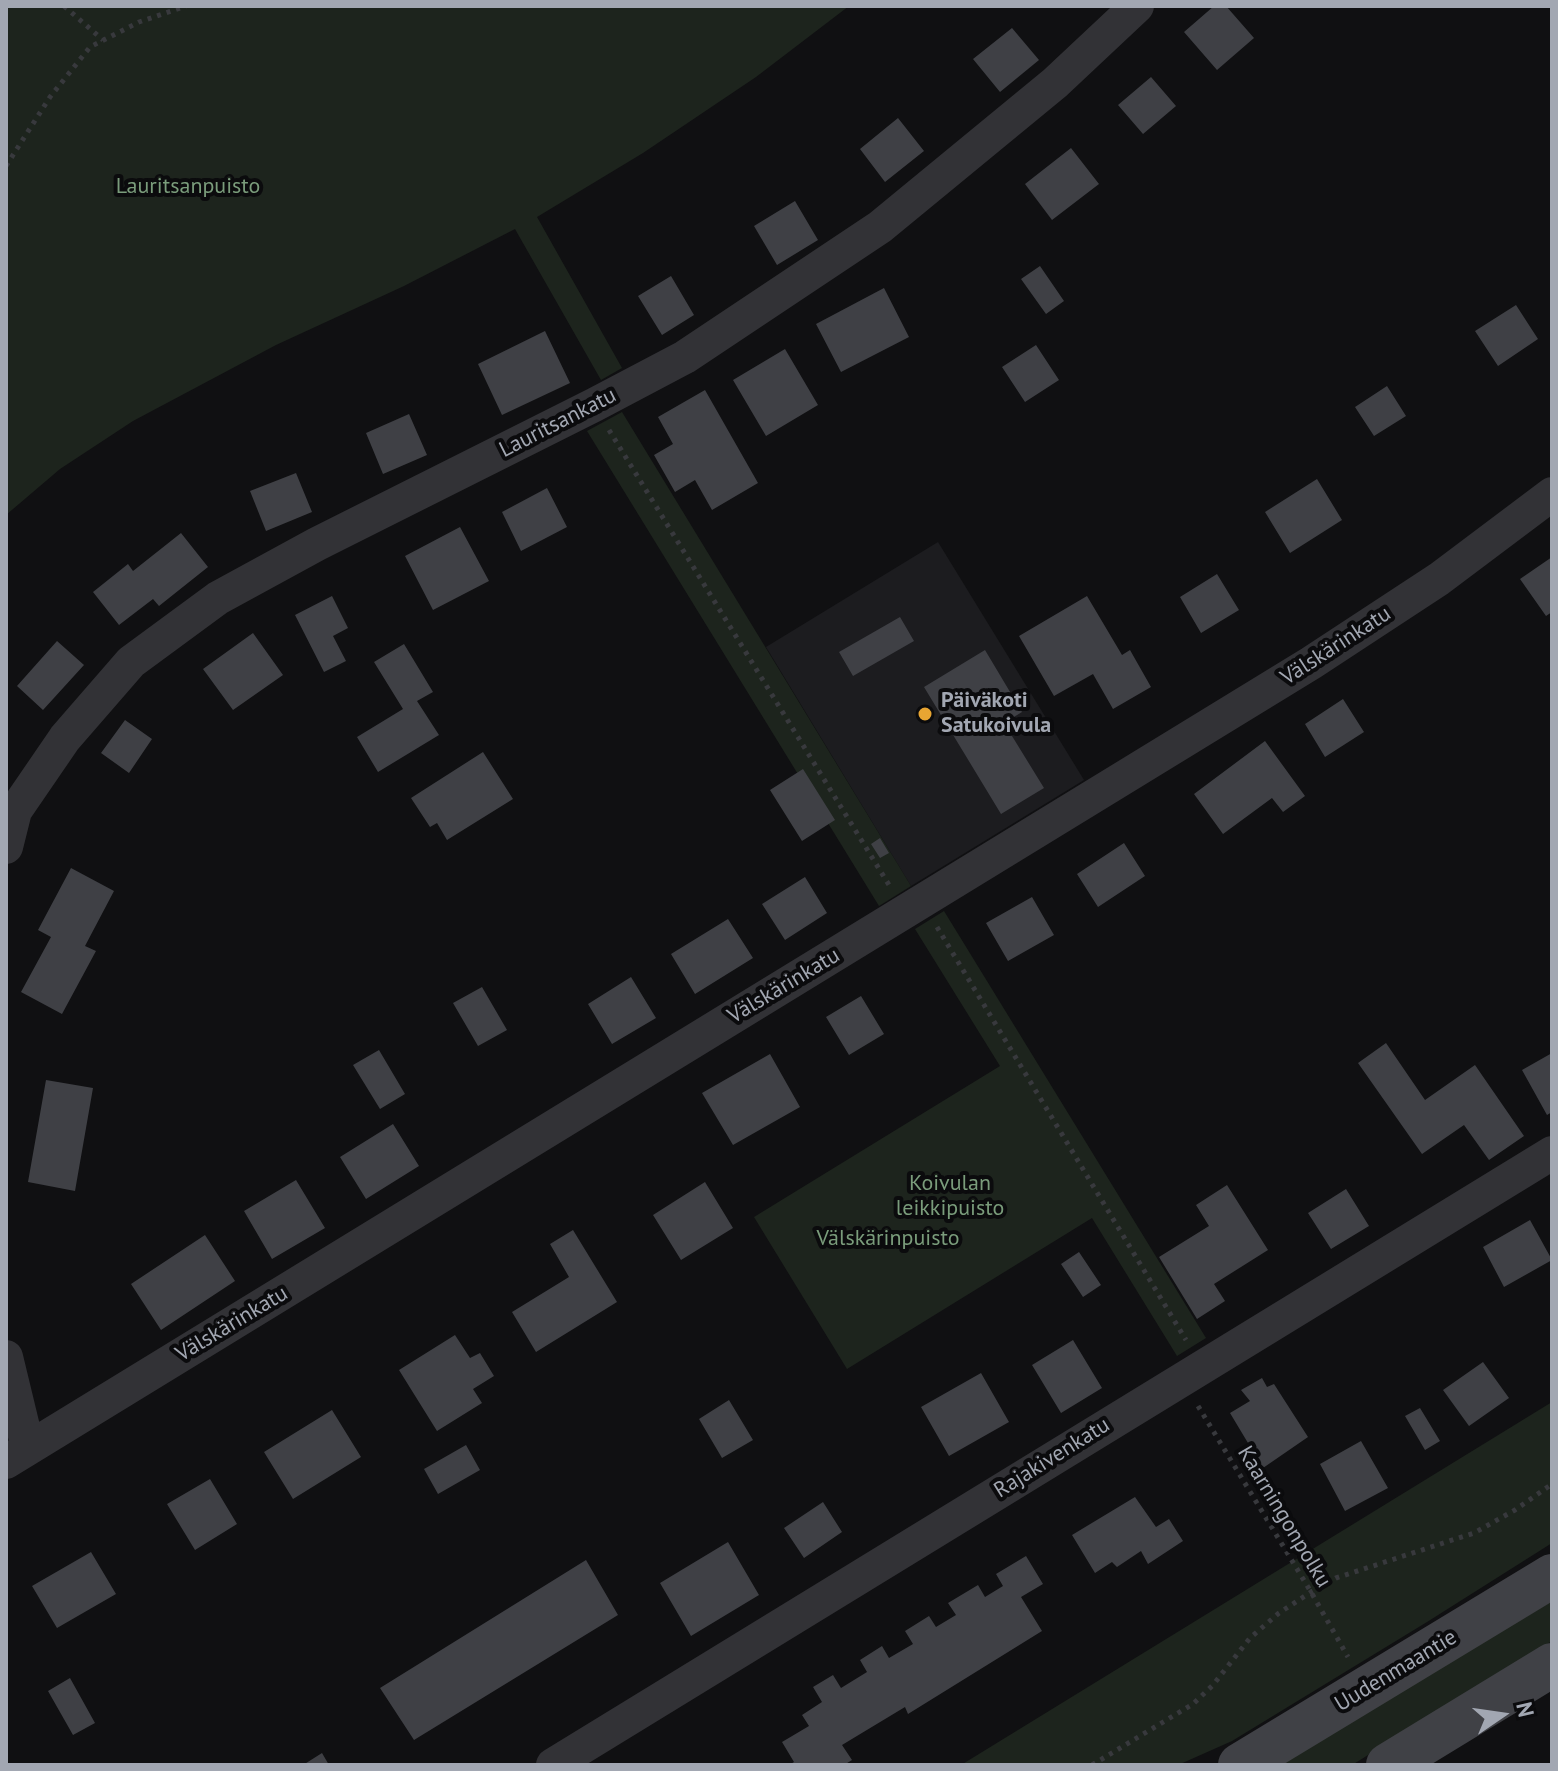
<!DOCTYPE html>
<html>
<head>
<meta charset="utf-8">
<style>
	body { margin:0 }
	#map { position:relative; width:1558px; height:1771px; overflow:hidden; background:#101012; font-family:"PT Sans",sans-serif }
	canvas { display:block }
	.frame { position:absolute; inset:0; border:8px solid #a2a7b2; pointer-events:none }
	.north { position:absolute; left:1462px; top:1675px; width:80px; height:80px; -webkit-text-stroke:6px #0b0b0d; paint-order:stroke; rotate:77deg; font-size:22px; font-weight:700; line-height:32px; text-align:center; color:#a2a7b2 }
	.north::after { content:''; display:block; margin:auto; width:28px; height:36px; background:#a2a7b2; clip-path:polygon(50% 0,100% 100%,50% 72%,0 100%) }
</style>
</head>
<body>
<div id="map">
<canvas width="1558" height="1771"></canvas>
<div class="frame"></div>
<div class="north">N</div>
</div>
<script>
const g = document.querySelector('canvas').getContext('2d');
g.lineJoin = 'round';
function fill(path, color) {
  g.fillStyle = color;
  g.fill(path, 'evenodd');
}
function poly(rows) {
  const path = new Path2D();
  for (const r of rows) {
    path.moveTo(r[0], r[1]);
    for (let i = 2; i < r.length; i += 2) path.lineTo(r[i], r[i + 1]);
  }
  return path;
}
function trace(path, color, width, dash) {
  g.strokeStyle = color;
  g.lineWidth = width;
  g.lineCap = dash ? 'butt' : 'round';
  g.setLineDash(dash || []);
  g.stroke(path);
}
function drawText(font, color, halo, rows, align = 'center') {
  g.font = font + ' "PT Sans",sans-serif';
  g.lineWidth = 8;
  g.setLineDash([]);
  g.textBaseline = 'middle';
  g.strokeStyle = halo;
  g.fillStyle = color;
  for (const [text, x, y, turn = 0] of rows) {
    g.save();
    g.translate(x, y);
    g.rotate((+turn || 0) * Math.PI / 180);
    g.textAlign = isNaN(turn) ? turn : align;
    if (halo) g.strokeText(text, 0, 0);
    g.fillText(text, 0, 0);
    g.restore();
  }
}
const built = poly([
	[938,542,1084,780,911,886,766,647]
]);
const green = poly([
	[6,6,849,6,756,77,643,153,537,217,622,368,601,380,515,229,404,286,276,345,133,421,60,469,6,515],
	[622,412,911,886,879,906,587,431],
	[944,911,1206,1338,1177,1356,1092,1218,847,1369,754,1217,1000,1066,915,929],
	[1552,1402,1552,1543,1427,1622,1232,1741,1178,1765,961,1765],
	[1552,1601,1552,1641,1352,1765,1277,1765]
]);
const building = poly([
	[1214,6,1226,6,1254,38,1217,70,1184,32],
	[1012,28,1039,60,1000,92,973,59],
	[1151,77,1176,106,1143,134,1118,105],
	[898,118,924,151,885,182,860,149],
	[1071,148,1099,184,1052,220,1025,184],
	[795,201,818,240,777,265,754,226],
	[1040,266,1064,301,1046,314,1021,279],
	[671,276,694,315,662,335,638,296],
	[884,288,909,337,841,372,816,324],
	[1516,305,1538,339,1498,366,1475,331],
	[545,331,570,383,502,415,478,364],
	[1036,345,1059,380,1025,402,1002,367],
	[785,349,818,405,766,436,733,380],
	[1387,386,1406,416,1374,436,1355,407],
	[705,390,758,483,712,510,695,480,675,492,654,455,673,444,658,417],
	[409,414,427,455,383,474,366,433],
	[296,473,312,512,266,531,250,491],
	[1317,479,1342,520,1290,553,1265,512],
	[547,488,567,527,521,551,502,512],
	[460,527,489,581,433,610,405,556],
	[181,533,208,567,159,606,153,599,119,625,93,592,128,564,133,571],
	[1552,557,1552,612,1546,616,1520,579],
	[1217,574,1239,610,1201,633,1180,597],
	[332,596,348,628,333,636,346,661,324,672,295,615],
	[1087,596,1122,655,1130,650,1151,687,1113,709,1093,674,1054,696,1019,636],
	[900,617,914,641,853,676,839,652],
	[253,633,283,675,233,710,203,669],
	[57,641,84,665,43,710,17,686],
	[404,644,433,692,417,701,439,735,378,772,357,737,403,709,374,662],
	[985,650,1022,712,1004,723,1044,788,1001,814,924,687],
	[1343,699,1364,732,1325,757,1305,724],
	[125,720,152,739,129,773,101,753],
	[1265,741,1305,796,1283,812,1272,798,1223,834,1194,794],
	[483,752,513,799,447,840,437,823,430,827,411,798],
	[803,769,835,820,802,841,770,790],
	[880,838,889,853,880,858,871,844],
	[1124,843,1145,876,1098,907,1077,874],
	[71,868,114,891,85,946,96,951,62,1014,21,992,51,937,38,930],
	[805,877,827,913,785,940,762,904],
	[1032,897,1054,935,1008,961,986,923],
	[728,919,753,958,695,994,671,954],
	[631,977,656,1018,612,1044,588,1004],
	[482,987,507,1030,478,1046,453,1003],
	[861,996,884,1034,849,1055,826,1017],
	[1386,1043,1425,1100,1475,1065,1524,1136,1489,1160,1464,1125,1422,1154,1358,1063],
	[379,1050,405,1094,380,1109,353,1065],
	[1552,1053,1552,1112,1547,1115,1522,1070],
	[770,1054,800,1107,733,1145,702,1093],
	[46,1080,93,1088,75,1191,28,1182],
	[393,1124,419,1166,366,1199,340,1157],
	[296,1180,325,1228,272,1259,244,1211],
	[705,1182,733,1228,681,1260,653,1215],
	[1227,1185,1268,1250,1214,1284,1225,1301,1197,1319,1159,1257,1209,1226,1196,1205],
	[1346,1189,1369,1226,1331,1249,1308,1213],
	[1530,1220,1552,1260,1504,1287,1483,1247],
	[573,1230,617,1302,536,1352,512,1312,569,1277,550,1244],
	[205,1235,235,1281,161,1330,131,1284],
	[1079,1252,1101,1285,1083,1297,1061,1264],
	[455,1335,470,1358,480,1353,494,1376,473,1389,482,1403,437,1431,399,1370],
	[1073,1340,1102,1388,1061,1413,1032,1365],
	[1483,1362,1509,1398,1469,1426,1443,1390],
	[981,1373,1009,1422,949,1456,921,1407],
	[1262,1378,1267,1387,1274,1384,1308,1437,1263,1468,1230,1413,1250,1401,1241,1390],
	[729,1400,753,1440,722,1458,699,1419],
	[1420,1408,1440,1441,1425,1450,1405,1416],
	[332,1410,361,1457,293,1499,264,1452],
	[1361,1441,1388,1488,1345,1511,1320,1464],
	[466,1445,480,1470,438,1494,424,1469],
	[210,1479,237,1524,195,1550,167,1504],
	[1135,1497,1156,1527,1169,1519,1183,1541,1148,1564,1141,1551,1117,1567,1112,1562,1095,1573,1072,1535],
	[823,1502,842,1532,804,1558,784,1528],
	[728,1542,759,1595,691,1636,660,1583],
	[91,1552,116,1594,57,1628,32,1586],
	[1026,1556,1043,1584,1021,1597,1042,1631,908,1714,905,1707,842,1745,852,1760,844,1765,789,1765,794,1762,782,1742,809,1726,802,1715,822,1702,813,1687,833,1675,841,1688,867,1672,860,1660,882,1646,889,1658,913,1644,905,1631,929,1616,936,1627,956,1615,948,1603,978,1585,985,1597,1003,1586,996,1574],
	[586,1560,618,1615,414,1740,380,1688],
	[70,1678,95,1723,73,1735,48,1691],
	[322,1753,329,1765,303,1765]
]);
const path = poly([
	[64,6,103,40],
	[6,166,50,97,90,47,139,22,186,6],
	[609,430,889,885],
	[937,927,1186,1340],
	[1198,1406,1311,1592,1348,1657],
	[1092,1765,1193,1704,1213,1685,1250,1638,1279,1613,1311,1592,1336,1578,1474,1533,1515,1510,1552,1484]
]);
const street = poly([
	[6,847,15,811,65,738,131,662,218,598,317,544,594,405,685,357,880,227,1055,83,1137,6],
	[6,1357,28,1448],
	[6,1462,1311,663,1439,579,1552,494],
	[553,1765,1552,1153]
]);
const secondary = poly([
	[1240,1765,1552,1576],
	[1388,1765,1552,1665]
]);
const markers = [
	[925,714,8,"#e8a532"]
];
const parkNames = [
	["Lauritsanpuisto",188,187],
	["Koivulan",950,1184],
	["leikkipuisto",950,1209],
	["Välskärinpuisto",888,1239]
];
const streetNames = [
	["Lauritsankatu",558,423,-27],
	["Välskärinkatu",1336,646,-33],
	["Välskärinkatu",784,986,-31],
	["Välskärinkatu",232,1324,-31],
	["Rajakivenkatu",1052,1458,-32],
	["Kaarningonpolku",1284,1517,59],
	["Uudenmaantie",1396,1671,-31]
];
const poiNames = [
	["Päiväkoti",941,701],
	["Satukoivula",941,726]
];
fill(built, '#1c1c1f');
fill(green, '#1d241d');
fill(building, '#3f4045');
trace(path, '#38393d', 5, [4, 6]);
trace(street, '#323236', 34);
trace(secondary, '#404146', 44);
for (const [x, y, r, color] of markers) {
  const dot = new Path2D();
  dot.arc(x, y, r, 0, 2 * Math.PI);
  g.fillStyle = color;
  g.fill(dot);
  trace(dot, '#0b0b0d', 3);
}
drawText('22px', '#7a9c7b', '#0b0b0d', parkNames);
drawText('22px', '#a2a7b2', '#0b0b0d', streetNames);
drawText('bold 22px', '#a2a7b2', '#0b0b0d', poiNames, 'left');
</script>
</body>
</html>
